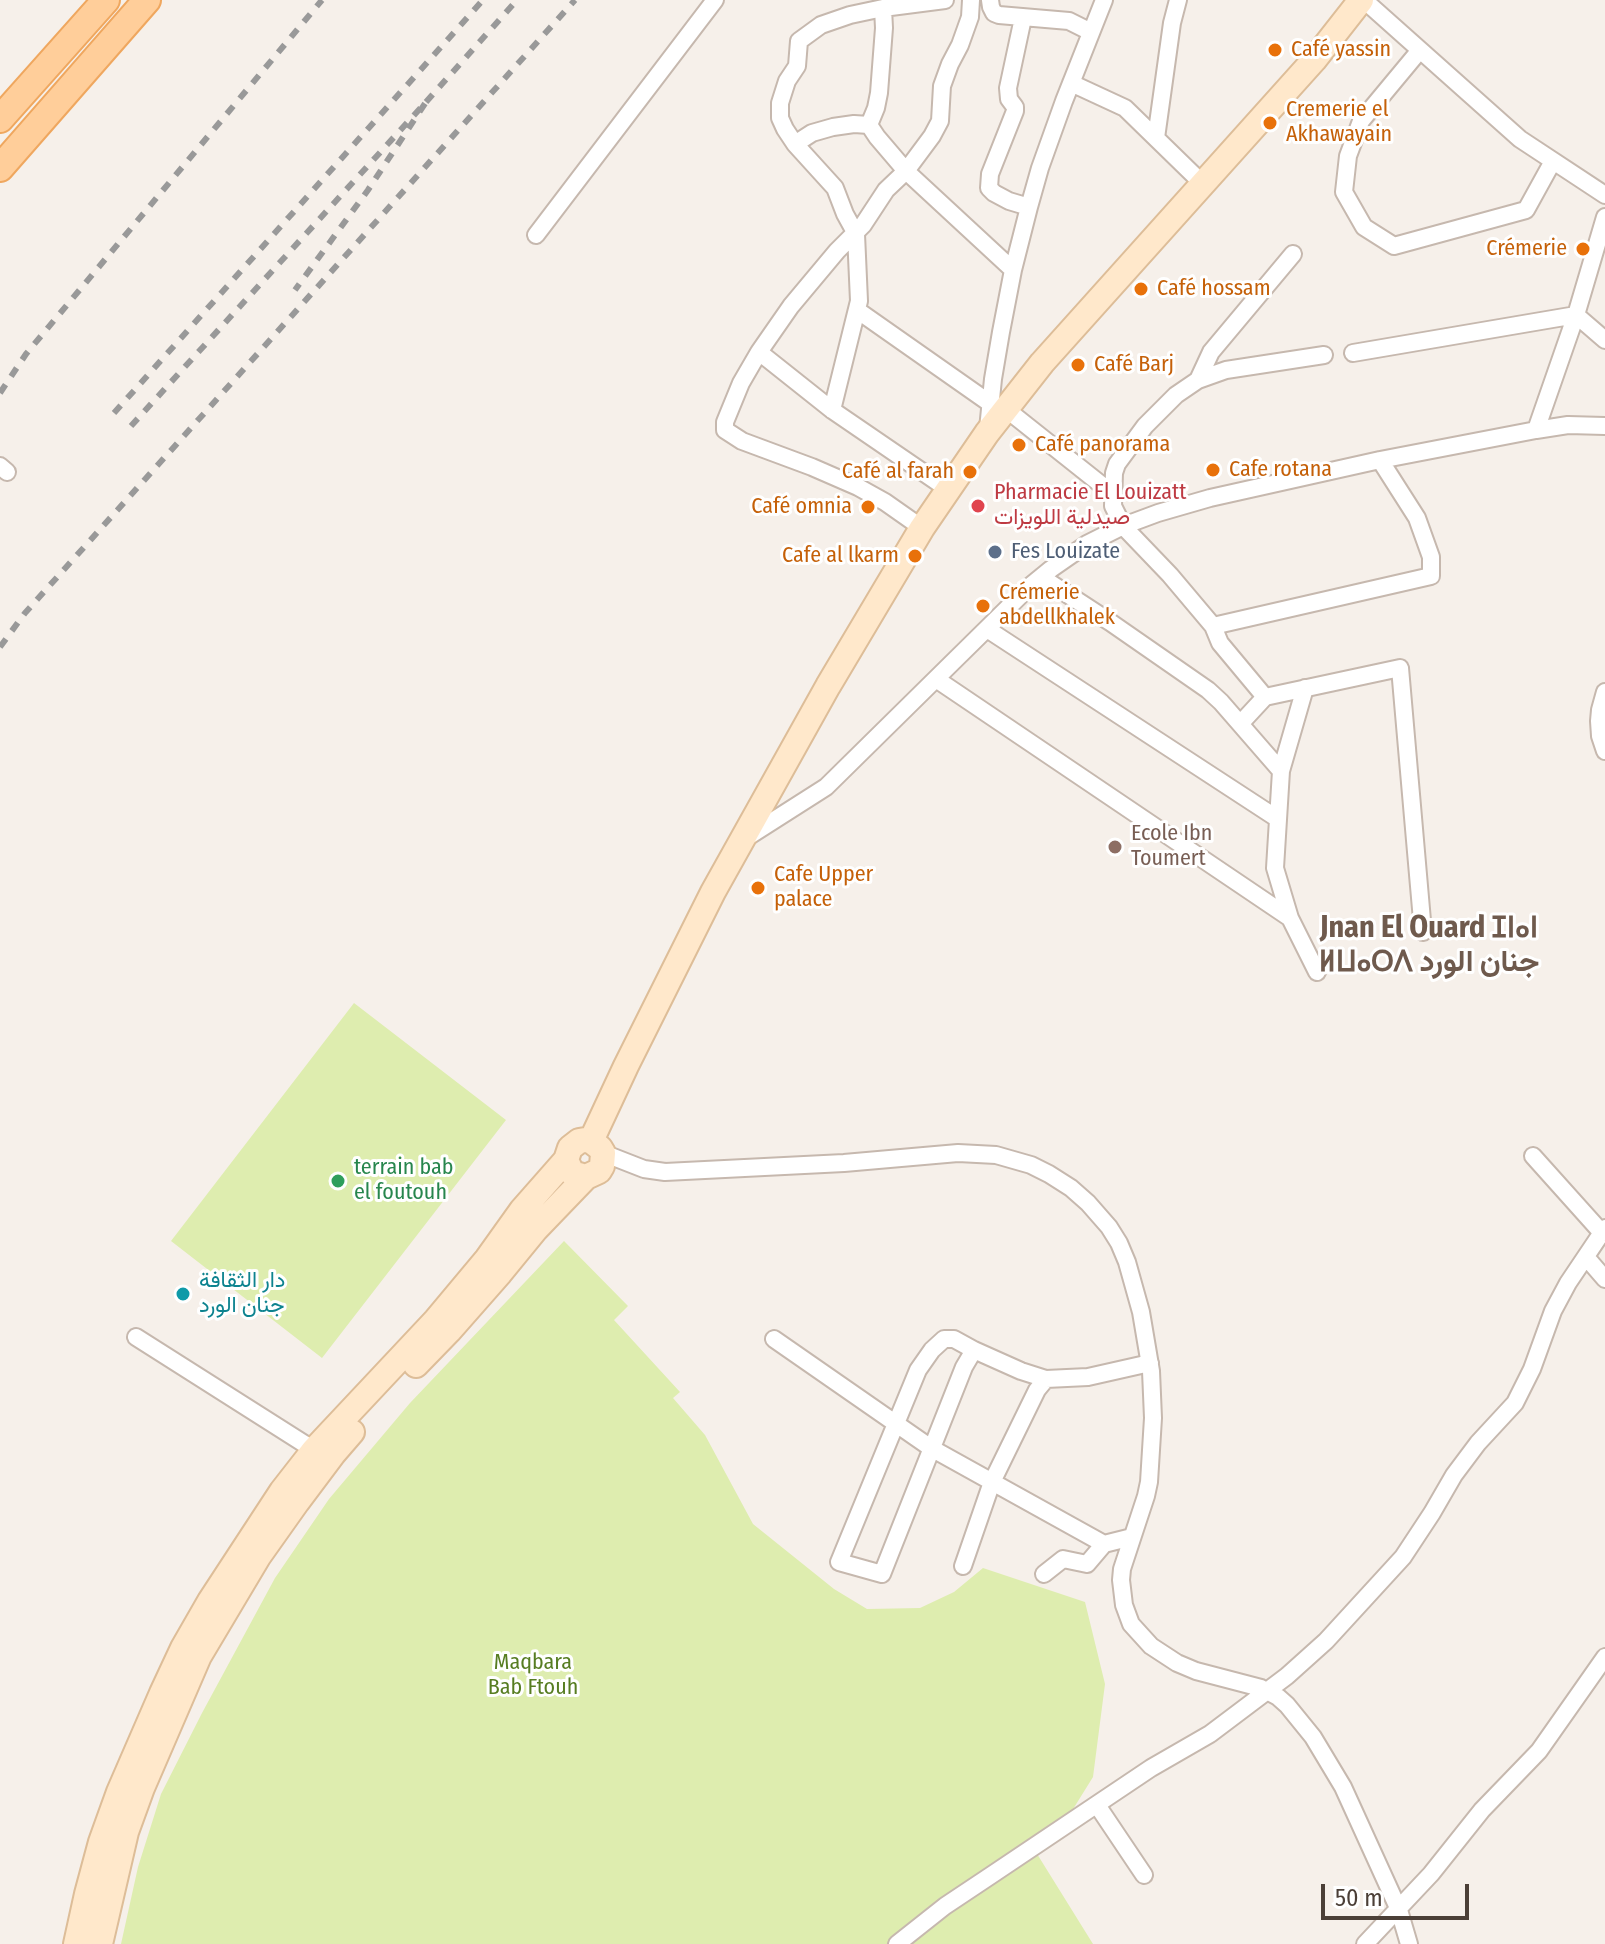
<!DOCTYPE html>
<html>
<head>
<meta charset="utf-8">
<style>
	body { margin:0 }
	#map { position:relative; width:1605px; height:1944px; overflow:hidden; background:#f6f0ea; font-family:"Fira Sans Condensed",sans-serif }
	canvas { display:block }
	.scale { position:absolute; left:1321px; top:1884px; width:148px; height:36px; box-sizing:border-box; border:4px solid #4b3f37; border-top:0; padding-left:10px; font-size:24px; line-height:28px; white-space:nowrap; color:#4b3f37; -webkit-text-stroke:6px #fff; paint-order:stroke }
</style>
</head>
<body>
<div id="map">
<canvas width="1605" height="1944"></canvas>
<div class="scale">50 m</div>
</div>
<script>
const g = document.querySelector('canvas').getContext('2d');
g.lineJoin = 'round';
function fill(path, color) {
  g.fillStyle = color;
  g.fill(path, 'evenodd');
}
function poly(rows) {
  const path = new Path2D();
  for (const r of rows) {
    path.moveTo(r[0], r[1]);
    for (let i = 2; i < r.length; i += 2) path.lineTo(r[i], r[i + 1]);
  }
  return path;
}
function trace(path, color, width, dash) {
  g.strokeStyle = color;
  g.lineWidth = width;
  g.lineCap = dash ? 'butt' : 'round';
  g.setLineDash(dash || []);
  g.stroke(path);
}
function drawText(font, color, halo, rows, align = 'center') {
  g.font = font + ' "Fira Sans Condensed",Vazirmatn,"Noto Sans Tifinagh",sans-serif';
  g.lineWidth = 6;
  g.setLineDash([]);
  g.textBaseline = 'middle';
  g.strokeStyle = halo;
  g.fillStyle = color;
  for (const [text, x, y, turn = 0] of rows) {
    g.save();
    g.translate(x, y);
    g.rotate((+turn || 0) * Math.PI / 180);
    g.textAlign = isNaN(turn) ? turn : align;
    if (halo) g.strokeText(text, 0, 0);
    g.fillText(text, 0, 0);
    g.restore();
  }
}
const green = poly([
	[354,1003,506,1120,322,1358,171,1241],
	[564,1241,628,1306,614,1320,680,1392,673,1398,705,1435,753,1524,834,1589,867,1609,920,1608,954,1592,983,1568,1085,1602,1105,1684,1093,1777,1070,1814,1029,1841,1093,1944,121,1944,138,1867,161,1794,202,1713,275,1578,329,1499,410,1403]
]);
const street = poly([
	[990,0,991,7,994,13,999,15,1069,21,1091,32],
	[1364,0,1520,139,1605,195],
	[883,8,884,28,879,93,876,108,869,125,877,137,906,171,1013,270],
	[1023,18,1008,88,1009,99,1015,107,1015,111,990,174,989,188,994,193,1009,201,1029,207],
	[1420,50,1361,121,1348,156,1344,192,1364,227,1394,246,1526,210,1553,161],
	[1071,83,1125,108,1203,184],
	[1156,138,1172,23,1178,0],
	[795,144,812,133,833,127,854,124,869,125],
	[536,235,715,0],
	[857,310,991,404],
	[759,352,741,383,725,422,725,430,742,441,812,467,858,487,885,502,922,528],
	[1353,353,1576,315,1605,340],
	[1324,355,1226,370,1198,380,1176,395,1145,426,1117,464,1114,473,1113,506,1123,526,1170,575,1213,626,1431,576,1431,557,1417,518,1380,460],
	[1198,380,1211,352,1293,254],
	[1006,409,1113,494],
	[832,410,859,301,856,234,845,214,835,188,795,144,785,129,780,118,780,103,787,81,797,66,799,41,821,25,850,15,883,8,945,0],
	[988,429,993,379,1001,332,1013,270,1029,207,1040,168,1064,101,1104,0],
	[1536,430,1576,315,1605,217],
	[0,466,7,472],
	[949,490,832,410,759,352,791,306,837,251,863,225,886,190,906,171,932,136,940,121,942,86,950,64,960,45,970,17,971,0],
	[1041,577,1110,622,1208,690,1221,702,1281,771],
	[1213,626,1220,643,1265,697,1400,668,1423,932],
	[987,629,1278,819],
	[936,679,1290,918],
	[1305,688,1281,771,1275,868,1290,918,1317,972],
	[1605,692,1600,710,1599,721,1600,736,1605,751],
	[1240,724,1265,697],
	[746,838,826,787,1029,587,1051,569,1087,544,1123,526,1158,513,1210,498,1380,460,1536,430,1568,425,1605,426],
	[603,1153,644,1169,665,1172,844,1163,958,1153,996,1155,1031,1165,1049,1174,1071,1188,1088,1203,1109,1227,1119,1243,1127,1262,1141,1312,1151,1371,1153,1418,1149,1482,1146,1496,1122,1569,1121,1580,1124,1605,1131,1624,1151,1646,1177,1663,1196,1671,1261,1688,1278,1697,1287,1705,1313,1737,1343,1787,1399,1910,1409,1944],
	[1533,1156,1602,1233],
	[1586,1257,1605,1279],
	[136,1337,314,1450],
	[774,1339,931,1448,1104,1544],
	[974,1350,964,1367,882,1574,839,1562,918,1370,932,1350,944,1339,954,1339,974,1350,1021,1371,1046,1379,1088,1377,1150,1363],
	[963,1566,992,1482,1037,1390,1046,1379],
	[1044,1574,1063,1559,1087,1564,1104,1544,1132,1537],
	[1097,1805,1144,1875],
	[897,1944,945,1906,990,1876,1151,1768,1210,1734,1287,1676,1326,1641,1403,1557,1432,1513,1454,1475,1478,1443,1515,1403,1532,1369,1553,1311,1568,1283,1605,1228],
	[1365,1944,1431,1874,1482,1810,1539,1751,1605,1657]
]);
const secondary = poly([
	[591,1141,626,1066,713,892,828,686,922,528,987,433,1042,363,1314,60,1361,0],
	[416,1365,449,1331,500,1273,536,1229,586,1177],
	[76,1944,87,1894,101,1842,119,1792,162,1693,183,1648,210,1601,282,1491,314,1450,436,1320,487,1259,522,1210,566,1160,570,1148,579,1141,585,1140,591,1141,600,1148,603,1153,602,1166,599,1171,586,1177,572,1173,566,1160],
	[100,1944,126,1832,142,1788,199,1656,258,1557,297,1502,333,1454,352,1432]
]);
const primary = poly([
	[0,119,106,0],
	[0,168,147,0]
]);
const rail = poly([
	[426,102,517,0],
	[0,393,26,354,322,0],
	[114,413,483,0],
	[131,426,426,102,368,190,295,290],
	[0,647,25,613,575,0]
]);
const markers = [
	[1275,50,8,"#e8710a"],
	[1270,123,8,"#e8710a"],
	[1583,249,8,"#e8710a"],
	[1141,289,8,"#e8710a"],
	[1078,365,8,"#e8710a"],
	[1019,445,8,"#e8710a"],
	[1213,470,8,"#e8710a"],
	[970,472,8,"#e8710a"],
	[978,506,8,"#e0444e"],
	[868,507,8,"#e8710a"],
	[995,552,8,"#5c6f8a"],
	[915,556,8,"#e8710a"],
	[983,606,8,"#e8710a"],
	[1115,847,8,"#8d6e63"],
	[758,888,8,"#e8710a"],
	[338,1181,8,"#2e9e5b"],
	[183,1294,8,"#0f9aa8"]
];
const foodNames = [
	["Café yassin",1291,50],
	["Cremerie el",1286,110],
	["Akhawayain",1286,135],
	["Crémerie",1567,249,"right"],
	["Café hossam",1157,289],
	["Café Barj",1094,365],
	["Café panorama",1035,445],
	["Cafe rotana",1229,470],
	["Café al farah",954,472,"right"],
	["Café omnia",852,507,"right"],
	["Cafe al lkarm",899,556,"right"],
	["Crémerie",999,593],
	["abdellkhalek",999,618],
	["Cafe Upper",774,875],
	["palace",774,900]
];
const healthNames = [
	["Pharmacie El Louizatt",994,493],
	["صيدلية اللويزات",994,518]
];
const serviceNames = [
	["Fes Louizate",1011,552]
];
const educationNames = [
	["Ecole Ibn",1131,834],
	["Toumert",1131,859]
];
const leisureNames = [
	["terrain bab",354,1168],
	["el foutouh",354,1193]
];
const cultureNames = [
	["دار الثقافة",199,1281],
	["جنان الورد",199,1306]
];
const parkNames = [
	["Maqbara",533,1663],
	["Bab Ftouh",533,1688]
];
const districtNames = [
	["Jnan El Ouard ⵊⵏⴰⵏ",1429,929],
	["ⵍⵡⴰⵔⴷ جنان الورد",1429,963]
];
fill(green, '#deedaf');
trace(street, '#c6b8ae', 20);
trace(secondary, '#ddbd98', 28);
trace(primary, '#efa75f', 30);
trace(street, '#fff', 16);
trace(secondary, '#ffe8cb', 24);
trace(primary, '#ffce9a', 26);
trace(rail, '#999', 6, [10, 10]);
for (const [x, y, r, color] of markers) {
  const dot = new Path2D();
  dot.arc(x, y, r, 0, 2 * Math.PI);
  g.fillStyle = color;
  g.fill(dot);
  trace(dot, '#fff', 3);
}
drawText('22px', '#c56008', '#fff', foodNames, 'left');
drawText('22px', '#be3a42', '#fff', healthNames, 'left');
drawText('22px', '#4e5e75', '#fff', serviceNames, 'left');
drawText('22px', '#785e54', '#fff', educationNames, 'left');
drawText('22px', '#27864d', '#fff', leisureNames, 'left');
drawText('22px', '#0d838f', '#fff', cultureNames, 'left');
drawText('22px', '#577d22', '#fff', parkNames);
drawText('bold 30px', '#6f5a4d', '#fff', districtNames);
</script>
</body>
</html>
